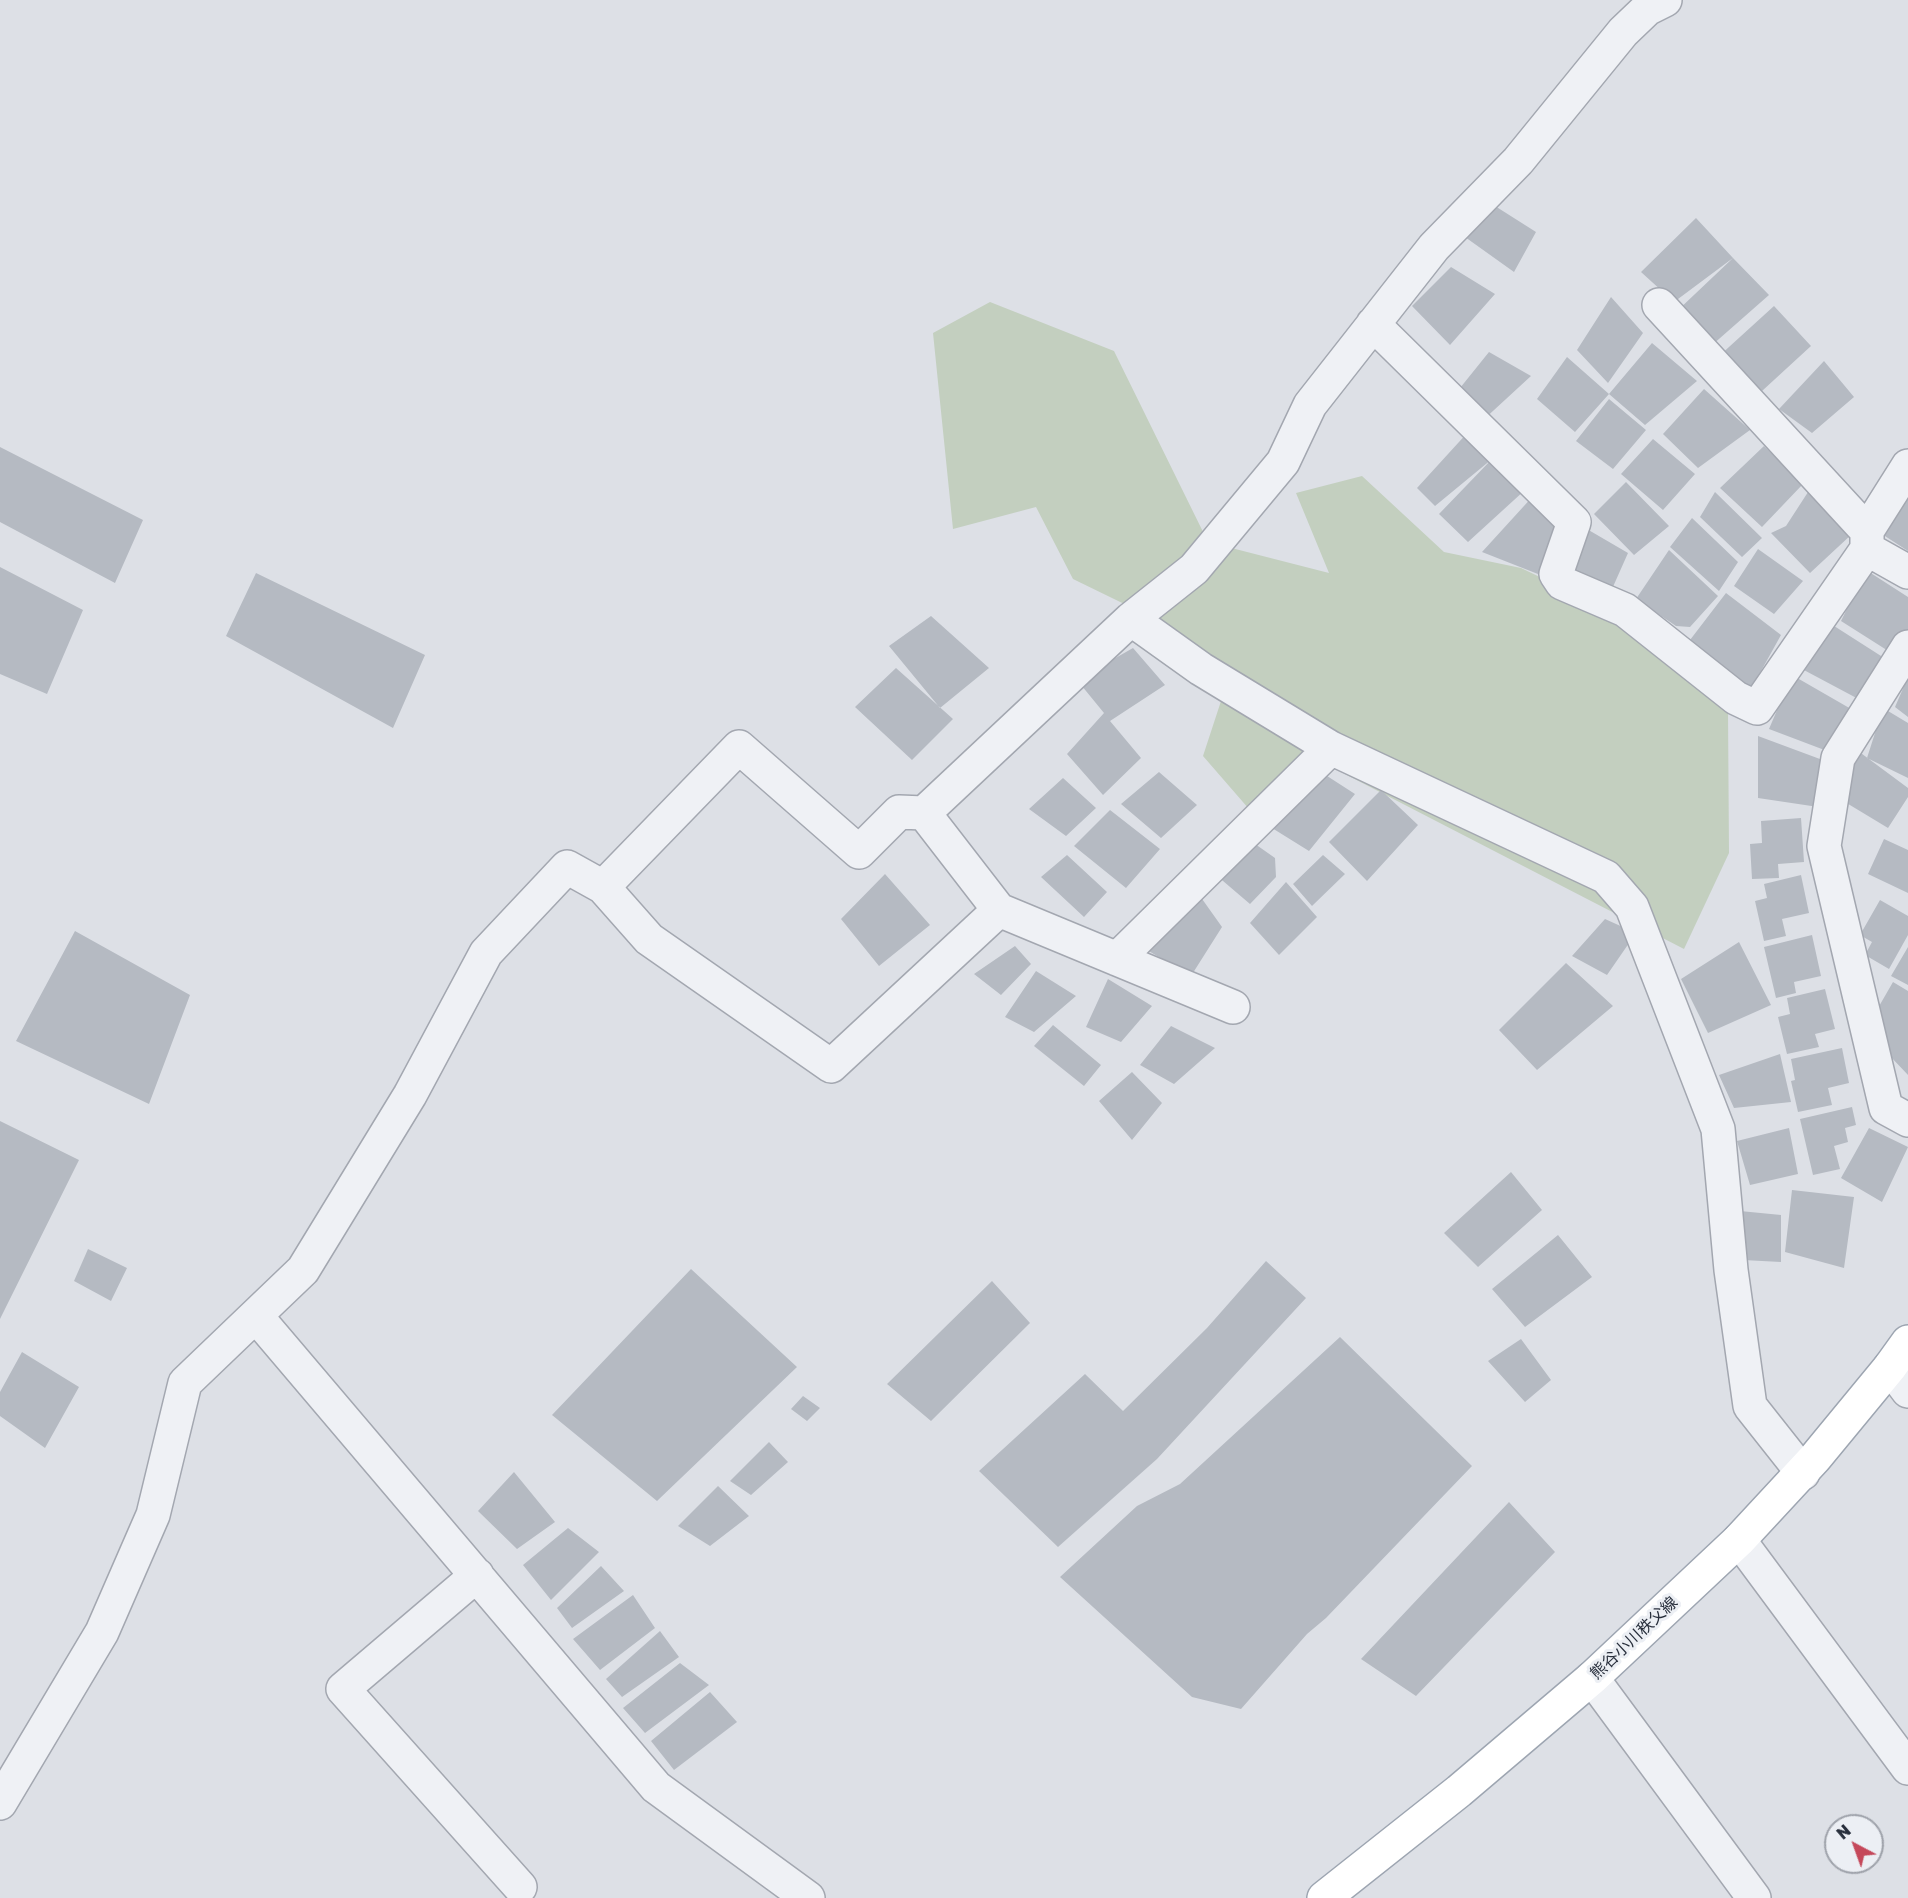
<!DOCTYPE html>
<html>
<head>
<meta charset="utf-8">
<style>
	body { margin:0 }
	#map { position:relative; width:1908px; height:1898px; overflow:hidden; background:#dde0e6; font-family:"Golos Text",sans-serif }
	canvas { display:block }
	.north { position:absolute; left:1824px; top:1814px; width:60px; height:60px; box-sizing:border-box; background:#eceff4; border:2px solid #9ea2aa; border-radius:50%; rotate:319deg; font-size:16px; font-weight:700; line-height:24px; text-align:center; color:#282f3c }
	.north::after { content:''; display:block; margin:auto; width:21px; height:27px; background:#c5485a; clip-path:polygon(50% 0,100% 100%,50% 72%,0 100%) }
</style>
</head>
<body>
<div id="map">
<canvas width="1908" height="1898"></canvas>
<div class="north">N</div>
</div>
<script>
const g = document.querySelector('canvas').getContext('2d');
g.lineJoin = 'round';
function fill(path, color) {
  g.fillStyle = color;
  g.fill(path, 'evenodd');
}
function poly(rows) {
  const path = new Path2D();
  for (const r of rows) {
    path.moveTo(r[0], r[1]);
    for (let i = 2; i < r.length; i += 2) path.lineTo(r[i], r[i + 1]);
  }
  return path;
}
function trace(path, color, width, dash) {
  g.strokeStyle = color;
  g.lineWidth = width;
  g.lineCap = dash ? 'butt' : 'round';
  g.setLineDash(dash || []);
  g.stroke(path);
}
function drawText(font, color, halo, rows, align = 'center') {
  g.font = font + ' "Golos Text","Noto Sans JP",sans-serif';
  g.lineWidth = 6;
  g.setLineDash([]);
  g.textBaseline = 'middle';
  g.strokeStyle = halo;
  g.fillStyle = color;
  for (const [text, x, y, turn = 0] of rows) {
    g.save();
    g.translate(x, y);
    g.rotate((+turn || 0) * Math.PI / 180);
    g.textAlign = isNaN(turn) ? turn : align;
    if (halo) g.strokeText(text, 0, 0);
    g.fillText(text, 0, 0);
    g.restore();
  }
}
const green = poly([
	[990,302,1114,351,1208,542,1329,573,1296,493,1362,476,1444,552,1521,568,1617,614,1728,712,1729,853,1684,949,1312,757,1249,809,1203,756,1222,698,1151,617,1073,579,1036,507,953,529,933,333]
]);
const building = poly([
	[1495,206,1536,232,1514,272,1465,237],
	[1696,218,1733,258,1674,302,1641,272],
	[1733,258,1769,295,1711,346,1676,312],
	[1451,267,1495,294,1450,345,1412,306],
	[1611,297,1643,333,1608,383,1577,350],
	[1774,306,1811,346,1762,391,1718,357],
	[1652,343,1697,381,1645,425,1609,394],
	[1489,352,1531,376,1481,422,1456,393],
	[1567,357,1609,394,1575,432,1537,399],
	[1824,361,1854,397,1812,433,1779,409],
	[1704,389,1750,430,1698,468,1663,434],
	[1609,399,1646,430,1613,469,1576,441],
	[1469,431,1525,490,1468,542,1439,514,1492,459,1435,506,1417,488],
	[1653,439,1695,474,1663,510,1621,474],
	[1764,446,1803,484,1762,527,1720,488],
	[0,447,143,520,115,583,0,522],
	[1908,480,1908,551,1871,527],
	[1626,482,1669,526,1634,555,1594,514],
	[1810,489,1852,534,1810,573,1771,533,1786,526],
	[1715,492,1762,538,1742,557,1700,517],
	[1534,495,1571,526,1543,576,1482,552],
	[1692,518,1738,562,1719,591,1670,547],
	[1580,525,1628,553,1608,598,1563,580],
	[1758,549,1803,581,1774,614,1734,586],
	[1669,550,1718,596,1690,627,1676,626,1636,599],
	[0,567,83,610,47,694,0,674],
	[1866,570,1908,597,1908,629,1893,654,1841,621],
	[256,573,425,655,393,728,226,636],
	[1726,593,1781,635,1751,689,1690,640],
	[931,616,989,668,940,708,889,646],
	[1831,624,1892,663,1864,702,1802,669],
	[1133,648,1165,685,1110,721,1141,758,1103,795,1067,754,1104,713,1077,680],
	[896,668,953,719,912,760,855,707],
	[1792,675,1858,713,1835,754,1769,729],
	[1908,677,1908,717,1895,707],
	[1883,708,1908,723,1908,778,1867,758],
	[1758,736,1828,762,1825,808,1758,798],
	[1850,745,1908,788,1908,797,1888,828,1835,796],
	[1159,772,1197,805,1161,838,1121,804],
	[1324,774,1355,794,1309,851,1272,828],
	[1063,778,1096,808,1066,836,1029,809],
	[1381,790,1418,825,1367,881,1329,842],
	[1110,810,1160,849,1126,888,1074,846],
	[1801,818,1804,862,1778,864,1779,878,1752,879,1750,844,1762,843,1761,821],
	[1248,839,1275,858,1276,877,1250,904,1216,875],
	[1884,839,1908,850,1908,893,1868,874],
	[1067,855,1107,892,1084,917,1041,877],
	[1323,855,1345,874,1312,906,1293,884],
	[885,874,930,925,879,966,841,919],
	[1801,875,1809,913,1782,919,1786,936,1764,941,1755,901,1767,898,1764,884],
	[1286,882,1317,917,1279,955,1250,923],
	[1195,889,1222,927,1191,976,1147,950],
	[1880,900,1908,916,1908,935,1889,969,1865,955,1872,942,1860,935],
	[1605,919,1636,933,1607,975,1572,956],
	[75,931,190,995,149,1104,16,1041],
	[1812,935,1821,976,1794,982,1796,993,1776,998,1764,947],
	[1739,942,1771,1005,1708,1033,1681,979],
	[1015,946,1031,964,1001,995,974,974],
	[1908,947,1908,985,1891,976],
	[1566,963,1613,1006,1537,1070,1499,1030],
	[1036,971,1076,996,1034,1032,1005,1017],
	[1108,979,1152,1006,1121,1042,1086,1027],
	[1893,982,1908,991,1908,1075,1872,1037,1878,1008],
	[1825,989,1835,1029,1815,1034,1819,1047,1787,1054,1778,1017,1790,1014,1787,998],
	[1053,1025,1101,1065,1084,1086,1034,1046],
	[1171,1026,1215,1048,1174,1084,1140,1065],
	[1842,1048,1849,1083,1828,1088,1832,1105,1798,1112,1791,1081,1795,1080,1791,1059],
	[1780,1054,1791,1102,1734,1108,1719,1075],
	[1132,1072,1162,1103,1132,1140,1099,1101],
	[1852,1107,1856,1125,1845,1128,1848,1142,1834,1146,1840,1169,1813,1175,1800,1119],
	[0,1121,79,1160,0,1319],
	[1789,1128,1798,1174,1750,1185,1737,1141],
	[1869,1128,1908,1147,1882,1202,1841,1178],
	[1511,1172,1542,1210,1478,1267,1444,1233],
	[1792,1190,1854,1197,1844,1268,1785,1252],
	[1740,1211,1781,1215,1781,1262,1743,1260],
	[1558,1235,1592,1277,1525,1327,1492,1289],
	[88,1249,127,1268,111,1301,74,1281],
	[1266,1261,1306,1298,1157,1459,1058,1547,979,1471,1085,1374,1123,1411,1207,1328],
	[691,1269,797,1367,657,1501,552,1415],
	[992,1281,1030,1323,931,1421,887,1384],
	[1340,1337,1472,1466,1326,1618,1307,1634,1241,1709,1192,1697,1060,1577,1137,1506,1180,1484],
	[1521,1339,1551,1380,1525,1402,1488,1361],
	[22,1352,79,1387,45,1448,0,1416,0,1392],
	[803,1396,820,1408,807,1421,791,1409],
	[769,1442,788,1462,751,1495,730,1481],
	[514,1472,555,1522,517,1549,478,1511],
	[718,1486,749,1516,710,1546,678,1526],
	[1509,1502,1555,1552,1416,1696,1361,1659],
	[568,1528,599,1552,551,1600,523,1565],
	[601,1566,624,1591,572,1628,557,1608],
	[633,1595,655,1628,600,1670,573,1639],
	[660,1631,679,1657,622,1697,606,1679],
	[680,1663,709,1685,645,1733,623,1708],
	[710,1692,737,1722,674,1770,651,1741]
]);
const street = poly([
	[1659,305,1867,531],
	[1373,324,1574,522,1556,574,1562,583,1625,610,1736,698,1757,708,1867,549,1867,531,1908,466],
	[1867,549,1908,572],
	[1908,647,1838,758,1824,846,1886,1108,1908,1120],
	[1331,748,1606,877,1632,907,1718,1129,1731,1270,1750,1406,1803,1473],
	[924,813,999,910],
	[603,887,649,939,831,1066,999,910,1233,1007],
	[1117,959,1331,748,1201,669,1131,619],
	[256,1316,656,1787,808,1898],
	[1890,1367,1908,1391],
	[1739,1540,1908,1768],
	[477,1575,343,1689,520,1887],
	[1592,1678,1754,1898],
	[0,1803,102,1632,153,1515,185,1383,303,1270,410,1095,486,953,567,867,603,887,739,747,859,852,899,812,924,813,1131,619,1194,569,1283,462,1310,405,1434,247,1518,161,1623,32,1647,9,1665,0]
]);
const primary = poly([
	[1324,1898,1459,1791,1592,1678,1739,1540,1815,1458,1890,1367,1908,1342]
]);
const streetNames = [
	["熊谷小川秩父線",1634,1638,-43]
];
fill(green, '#c3cfbf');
fill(building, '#b5bac2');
trace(street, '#a3a7b0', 36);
trace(primary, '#9da5b1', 36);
trace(street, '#eff1f5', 33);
trace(primary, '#fff', 33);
drawText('16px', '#282f3c', '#eceff4', streetNames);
</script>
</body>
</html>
